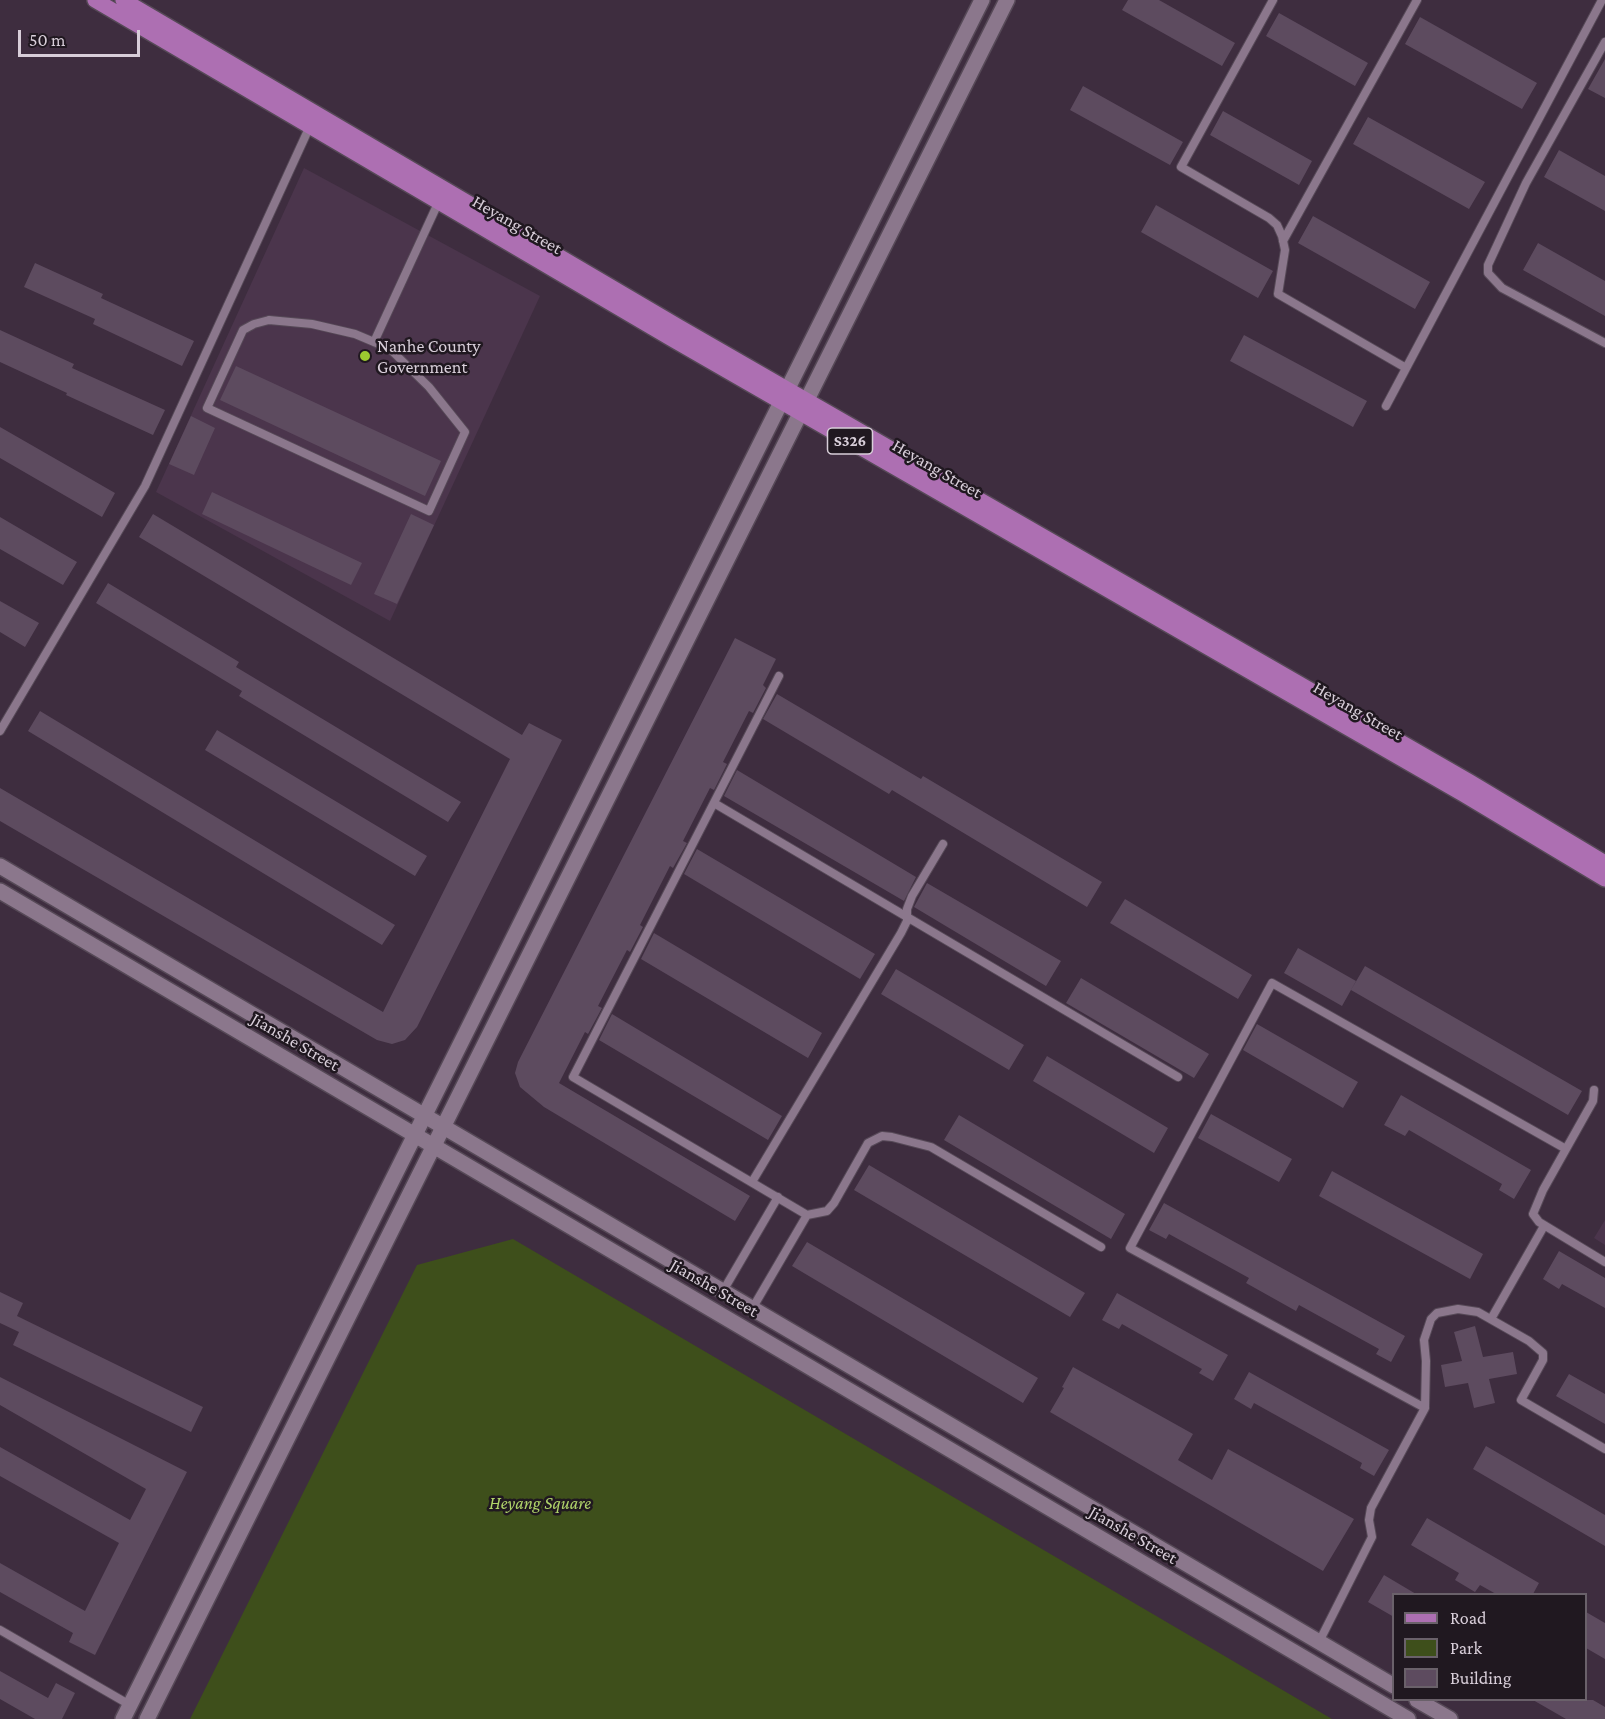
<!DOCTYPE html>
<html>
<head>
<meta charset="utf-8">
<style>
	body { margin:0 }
	#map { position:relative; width:1605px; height:1719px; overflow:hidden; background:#3e2d3f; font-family:"Crimson Pro",serif }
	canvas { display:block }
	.legend { position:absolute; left:1392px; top:1593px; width:195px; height:108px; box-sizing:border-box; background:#201820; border:2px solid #6a616a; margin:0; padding:8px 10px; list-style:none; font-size:18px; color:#d8ced9 }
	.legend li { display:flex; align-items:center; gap:12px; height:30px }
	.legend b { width:30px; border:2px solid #6a616a }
	.scale { position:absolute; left:18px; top:30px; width:122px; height:27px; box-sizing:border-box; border:3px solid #d8ced9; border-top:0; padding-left:8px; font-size:18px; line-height:21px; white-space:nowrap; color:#d8ced9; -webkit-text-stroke:4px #201820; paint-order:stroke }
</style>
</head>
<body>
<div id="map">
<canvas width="1605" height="1719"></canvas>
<ul class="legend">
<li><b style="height:8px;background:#ad6fb2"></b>Road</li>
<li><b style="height:16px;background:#3e4f1b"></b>Park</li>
<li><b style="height:16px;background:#5d4b5f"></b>Building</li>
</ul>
<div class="scale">50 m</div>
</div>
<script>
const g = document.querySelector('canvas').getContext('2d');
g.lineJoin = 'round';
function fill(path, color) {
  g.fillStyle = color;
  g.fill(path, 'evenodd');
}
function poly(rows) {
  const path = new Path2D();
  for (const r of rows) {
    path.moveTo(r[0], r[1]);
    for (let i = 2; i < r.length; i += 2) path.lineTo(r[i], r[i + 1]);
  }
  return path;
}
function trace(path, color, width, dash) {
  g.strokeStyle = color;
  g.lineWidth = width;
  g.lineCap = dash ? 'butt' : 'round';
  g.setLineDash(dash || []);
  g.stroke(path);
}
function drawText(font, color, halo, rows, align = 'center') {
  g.font = font + ' "Crimson Pro",serif';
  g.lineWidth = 5;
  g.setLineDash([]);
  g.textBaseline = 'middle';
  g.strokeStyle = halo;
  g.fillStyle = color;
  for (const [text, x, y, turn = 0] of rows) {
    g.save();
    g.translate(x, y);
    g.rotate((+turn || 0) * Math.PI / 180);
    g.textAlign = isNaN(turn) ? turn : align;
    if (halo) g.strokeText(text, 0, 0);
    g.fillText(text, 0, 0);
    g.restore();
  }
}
const built = poly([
	[304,168,540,296,390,621,156,492],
	[1605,1220,1605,1245,1594,1238]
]);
const green = poly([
	[513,1239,1332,1719,190,1719,417,1265]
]);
const building = poly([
	[1128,0,1159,0,1235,43,1222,66,1122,10],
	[1279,13,1368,63,1355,86,1266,36],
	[1420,17,1537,83,1522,109,1405,44],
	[1605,59,1605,98,1588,89],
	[1083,86,1183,142,1170,165,1070,110],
	[1223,111,1312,161,1299,185,1210,135],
	[1368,117,1485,182,1469,209,1353,144],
	[1559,150,1605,176,1605,211,1544,177],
	[1156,205,1273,271,1258,298,1141,232],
	[1313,216,1430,282,1415,309,1298,243],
	[1538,243,1605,281,1605,316,1523,270],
	[35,263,103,294,101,298,194,341,182,366,93,324,95,319,24,287],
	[0,330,74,364,72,368,165,410,153,435,66,395,67,393,0,362],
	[1244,335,1367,401,1353,427,1230,361],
	[236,366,441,461,425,496,220,400],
	[191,416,215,428,194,475,169,464],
	[0,427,115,493,102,517,0,458],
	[212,492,362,563,351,585,202,514],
	[153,514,522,735,529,723,562,740,417,1027,405,1040,392,1044,377,1040,0,821,0,788,383,1012,510,759,139,537],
	[411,514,434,525,397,604,374,594],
	[0,517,77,562,63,585,0,549],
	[108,583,239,662,236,667,461,802,448,822,239,696,242,691,96,603],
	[0,601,39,623,25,647,0,632],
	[735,638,776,659,763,685,766,688,753,713,749,711,723,762,727,764,714,790,710,788,683,841,687,843,673,868,670,866,640,925,643,927,630,952,627,950,598,1006,602,1008,588,1034,585,1032,559,1083,750,1196,735,1221,544,1107,520,1087,515,1073,518,1062],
	[777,694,921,779,923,776,1102,882,1087,907,892,790,889,794,763,719],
	[40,711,395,925,382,945,28,731],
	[217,730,427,856,415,876,205,750],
	[737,770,916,877,904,901,724,796],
	[697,849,875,954,860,979,684,874],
	[927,883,1061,961,1046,986,914,907],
	[1125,899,1252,975,1238,999,1110,923],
	[654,933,822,1033,808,1058,641,959],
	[1298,948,1356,981,1342,1006,1284,973],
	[1365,966,1582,1091,1568,1115,1351,990],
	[896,969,1024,1045,1009,1070,881,994],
	[1081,978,1209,1054,1194,1078,1066,1003],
	[612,1014,782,1116,768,1140,599,1040],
	[1257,1024,1358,1082,1343,1108,1243,1050],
	[1047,1056,1168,1128,1154,1153,1033,1081],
	[1401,1095,1531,1170,1514,1199,1499,1190,1502,1184,1409,1130,1405,1136,1384,1125],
	[1211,1114,1292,1159,1279,1182,1198,1138],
	[959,1115,1125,1214,1111,1239,944,1140],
	[869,1165,1085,1293,1070,1317,854,1190],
	[1332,1171,1483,1254,1470,1279,1319,1196],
	[1164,1203,1405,1336,1391,1362,1376,1354,1379,1349,1299,1305,1296,1311,1246,1283,1249,1278,1169,1234,1166,1239,1149,1230],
	[807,1242,1038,1378,1023,1403,792,1266],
	[1559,1251,1605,1278,1605,1308,1562,1284,1559,1289,1543,1279],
	[0,1292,23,1303,17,1316,203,1407,191,1432,13,1345,19,1332,0,1323],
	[1117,1293,1228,1355,1213,1381,1199,1373,1202,1369,1122,1324,1119,1329,1102,1320],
	[1475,1326,1483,1357,1513,1352,1517,1374,1489,1379,1495,1403,1474,1408,1468,1383,1445,1387,1441,1365,1462,1361,1454,1332],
	[1073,1367,1193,1434,1178,1460,1212,1480,1228,1449,1354,1519,1323,1571,1050,1412,1064,1388,1062,1387],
	[1249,1372,1389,1450,1374,1476,1360,1468,1362,1463,1254,1403,1251,1409,1234,1399],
	[1569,1374,1605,1394,1605,1424,1556,1396],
	[0,1377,187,1472,95,1655,69,1642,73,1633,0,1592,0,1563,85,1611,119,1543,0,1476,0,1447,130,1520,146,1489,0,1405],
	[1486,1446,1605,1515,1605,1546,1473,1469],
	[1427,1518,1539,1583,1533,1594,1496,1594,1480,1585,1475,1592,1455,1580,1459,1573,1411,1545],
	[1384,1575,1416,1594,1394,1594,1394,1617,1368,1602],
	[1586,1612,1605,1623,1605,1659,1586,1648],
	[0,1671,48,1698,56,1683,75,1693,62,1719,35,1719,0,1699],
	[1533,1700,1593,1700,1605,1707,1605,1719,1566,1719]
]);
const service = poly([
	[1273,0,1181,167,1269,218,1277,225,1282,236,1285,250,1278,294,1406,368],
	[1605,42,1526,183,1488,265,1488,273,1502,288,1605,343],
	[1283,241,1417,0],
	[269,320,312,324,355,334,374,342,391,350,429,387,465,432,429,511,207,408,243,330,254,324,269,320],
	[374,342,439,201],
	[1386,406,1602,0],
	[779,676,573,1077,807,1215,827,1211,834,1203,868,1143,882,1136,892,1137,931,1147,1101,1247],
	[0,731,145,486,310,126],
	[714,803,1178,1077],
	[1594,1090,1593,1101,1543,1190,1533,1214,1539,1222,1605,1262],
	[752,1182,901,933,907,921,907,909,912,896,943,844],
	[723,1291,778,1197],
	[752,1309,807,1215],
	[1491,1319,1544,1226],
	[1425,1408,1130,1248,1272,983,1566,1149],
	[0,1630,130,1705],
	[1319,1642,1372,1537,1369,1520,1371,1508,1425,1408,1426,1361,1424,1340,1431,1319,1437,1313,1458,1309,1478,1312,1529,1341,1543,1353,1543,1360,1521,1400,1605,1449]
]);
const tertiary = poly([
	[0,866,1394,1686],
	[0,891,1408,1719],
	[1417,1700,1450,1719]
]);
const secondary = poly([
	[123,1719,982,0],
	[147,1719,1007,0]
]);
const primary = poly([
	[95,0,672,339,1463,794,1605,879],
	[123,0,679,327,1470,782,1605,863]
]);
const markers = [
	[365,356,6,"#9dca30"]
];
const shields = [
	[850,441,45]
];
const shieldNames = [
	["S326",850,441]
];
const streetNames = [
	["Heyang Street",517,225,30],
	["Heyang Street",937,469,30],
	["Heyang Street",1358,711,30],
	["Jianshe Street",295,1042,30],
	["Jianshe Street",714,1288,30],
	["Jianshe Street",1133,1535,30]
];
const poiNames = [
	["Nanhe County",377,346],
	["Government",377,367]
];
const parkNames = [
	["Heyang Square",540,1503]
];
fill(built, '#4b354c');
fill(green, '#3e4f1b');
fill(building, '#5d4b5f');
trace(service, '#564957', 10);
trace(tertiary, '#564957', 18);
trace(secondary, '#564957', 18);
trace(primary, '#564957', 18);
trace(service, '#8b778c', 8);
trace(tertiary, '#8b778c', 15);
trace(secondary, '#8b778c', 15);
trace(primary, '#ad6fb2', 15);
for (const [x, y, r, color] of markers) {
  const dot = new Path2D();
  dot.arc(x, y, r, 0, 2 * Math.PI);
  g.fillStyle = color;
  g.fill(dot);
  trace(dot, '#201820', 2);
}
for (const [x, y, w] of shields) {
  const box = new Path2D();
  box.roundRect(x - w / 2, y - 13, w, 26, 4.5);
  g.fillStyle = '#201820';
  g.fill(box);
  trace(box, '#d8ced9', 1.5);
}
drawText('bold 16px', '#d8ced9', null, shieldNames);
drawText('18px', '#d8ced9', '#201820', streetNames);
drawText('18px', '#d8ced9', '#201820', poiNames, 'left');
drawText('italic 18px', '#b0d46a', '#201820', parkNames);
</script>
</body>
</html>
